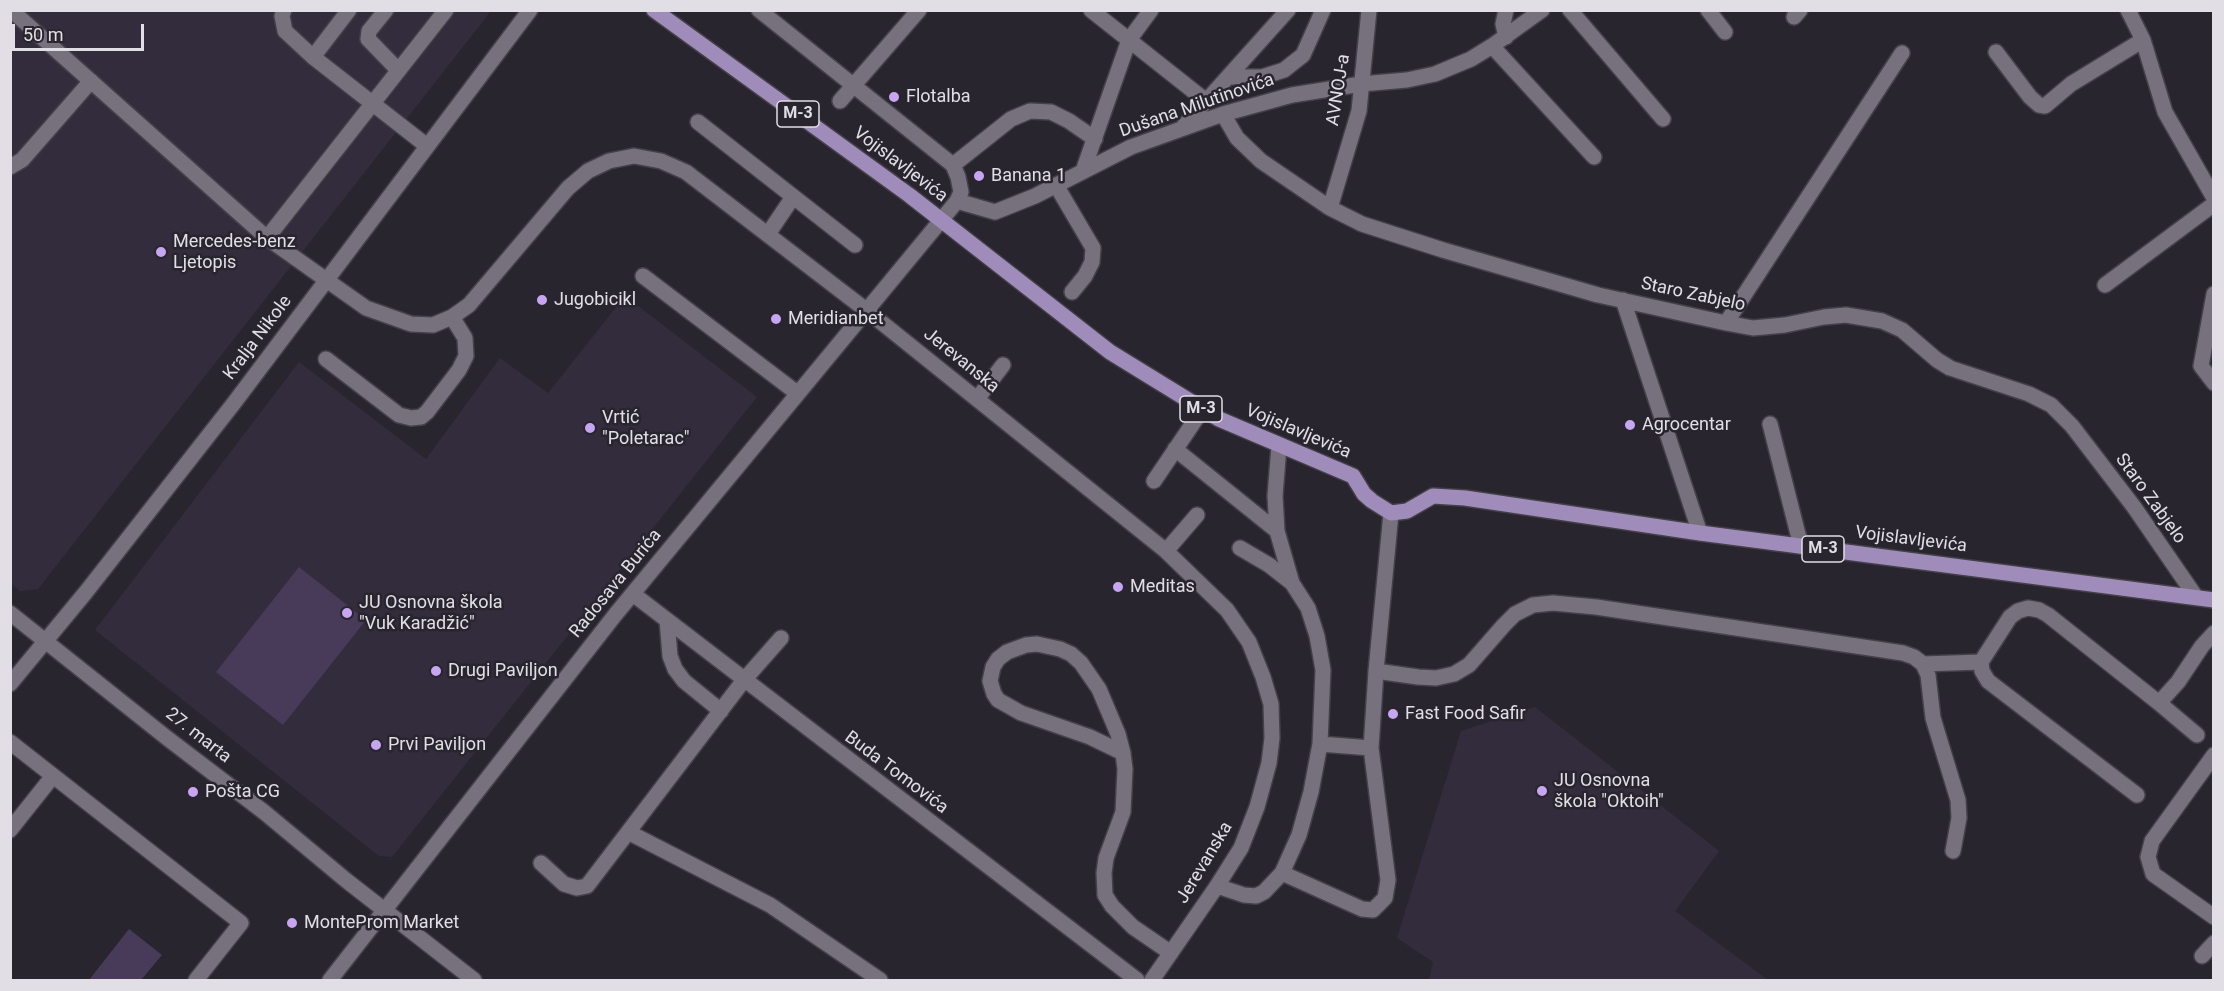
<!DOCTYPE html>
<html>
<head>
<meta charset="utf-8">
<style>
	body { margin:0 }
	#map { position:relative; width:2224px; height:991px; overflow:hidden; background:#29252f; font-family:Roboto,sans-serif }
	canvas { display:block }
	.frame { position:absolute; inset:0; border:12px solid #e1dee5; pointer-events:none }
	.scale { position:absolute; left:12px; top:24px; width:132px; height:27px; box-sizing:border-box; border:3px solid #e1dee5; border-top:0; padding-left:8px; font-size:18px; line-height:21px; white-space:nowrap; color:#e1dee5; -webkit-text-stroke:4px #29252f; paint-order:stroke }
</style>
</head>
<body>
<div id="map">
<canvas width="2224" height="991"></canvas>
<div class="frame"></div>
<div class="scale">50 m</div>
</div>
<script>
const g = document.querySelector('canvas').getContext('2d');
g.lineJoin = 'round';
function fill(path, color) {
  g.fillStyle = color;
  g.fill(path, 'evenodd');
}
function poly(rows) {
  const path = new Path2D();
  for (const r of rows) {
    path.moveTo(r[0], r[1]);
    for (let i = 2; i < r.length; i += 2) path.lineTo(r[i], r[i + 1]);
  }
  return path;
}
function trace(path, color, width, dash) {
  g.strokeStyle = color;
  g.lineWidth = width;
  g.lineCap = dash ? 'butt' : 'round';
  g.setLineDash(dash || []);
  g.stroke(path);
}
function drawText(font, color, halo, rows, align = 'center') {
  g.font = font + ' Roboto,sans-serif';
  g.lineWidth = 5;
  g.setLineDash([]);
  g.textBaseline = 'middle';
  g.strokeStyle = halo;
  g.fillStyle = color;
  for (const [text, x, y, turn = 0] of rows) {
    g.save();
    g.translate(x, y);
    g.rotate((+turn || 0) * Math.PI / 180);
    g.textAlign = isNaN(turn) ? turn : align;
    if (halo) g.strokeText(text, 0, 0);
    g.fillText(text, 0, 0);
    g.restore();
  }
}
const built = poly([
	[10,11,491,11,38,589,20,591,10,583],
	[625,296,757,397,392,857,379,856,95,630,299,362,426,459,500,358,548,393],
	[1535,707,1719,851,1675,911,1768,980,1429,980,1433,962,1397,938,1461,731]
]);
const green = poly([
	[299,567,366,620,283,725,216,672],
	[129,929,162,955,141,980,89,980]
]);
const minor = poly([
	[11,10,267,238,366,308,411,324,433,325,452,317,469,305,568,188,588,171,609,161,634,156,661,161,686,172,866,310,1166,551,1227,610,1249,642,1263,677,1271,704,1272,738,1269,763,1257,807,1241,848,1217,886,1152,980],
	[284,10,282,16,285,31,313,57,427,146],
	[386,10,369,31,368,39,398,70],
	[759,10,953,165,958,177,961,192,957,201],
	[1091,10,1206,101],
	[1570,10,1663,119],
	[1708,10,1725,32],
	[2128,10,2143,40,2165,112,2214,198],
	[1794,17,1800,10],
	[1506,37,1503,24,1506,10],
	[1492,46,1594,157],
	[1996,52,2030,97,2039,105,2045,106,2071,84,2143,40],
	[313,57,349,10],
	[1228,77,1262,77,1284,70,1303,55,1323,10],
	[840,101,919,10],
	[1223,114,1237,138,1261,161,1330,208,1362,224,1443,250,1598,295,1726,323,1753,328,1785,325,1824,317,1846,315,1882,321,1902,330,1937,360,1950,368,2029,394,2051,405,2072,426,2134,507,2196,597],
	[698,122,855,245],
	[1183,127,1288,10],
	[953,165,1011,119,1030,111,1051,112,1069,121,1095,139],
	[10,167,22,160,91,81],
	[1083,171,1129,40,1151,10],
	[1056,185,1093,248,1092,262,1085,276,1072,292],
	[1330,208,1359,111,1369,10],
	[768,234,793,197],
	[267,238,446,10],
	[643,276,797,393],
	[2105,285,2214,204],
	[2214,294,2201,366,2214,383],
	[1623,300,1700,533],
	[1726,323,1902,53],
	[326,359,399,415,411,418,421,417,427,412,459,370,466,356,465,338,452,317],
	[977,399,1003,365],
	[1770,424,1801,546],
	[1279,446,1275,496,1277,531,1292,583],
	[1175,449,1277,531],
	[1154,481,1202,410],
	[1240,548,1269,565,1292,583,1308,608,1317,636,1323,670,1320,744],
	[1166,551,1197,515],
	[633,594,1137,980],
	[10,613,167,738,264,812,347,881,474,980],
	[667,620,670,656,675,669,684,681,721,711],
	[1923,664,1981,662],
	[1376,671,1418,677,1436,678,1454,674,1469,665,1504,625,1515,614,1533,605,1553,603,1596,607,1903,653,1914,657,1923,664,1928,675,1933,718,1958,800,1959,818,1953,851],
	[10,684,86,592,234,403,530,10],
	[2159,703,2197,735],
	[10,742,241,923,196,980],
	[1123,753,1090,737,1021,713,998,700,994,694,990,681,993,667,998,659,1007,652,1026,645,1037,644,1060,649,1071,654,1081,663,1099,689,1118,734,1123,753,1125,769,1123,812,1106,858,1104,873,1105,895,1112,906,1133,927,1171,953],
	[2214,755,2152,841,2148,857,2153,874,2214,917],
	[2137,795,1988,681,1982,671,1981,662,2010,617,2018,611,2028,608,2039,610,2048,615,2159,703,2178,682,2202,646,2214,633],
	[10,830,53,776],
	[630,833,770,905,880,980],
	[541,863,564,884,577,888,587,886,744,680,781,638],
	[1282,873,1362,909,1373,910,1385,898,1388,880,1371,748,1376,671,1391,513],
	[1217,886,1244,895,1256,896,1264,892,1282,873,1299,835,1311,792,1320,744,1371,748],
	[2202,956,2214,943],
	[330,980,615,615,957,201,995,212,1035,196,1131,147,1223,114,1292,95,1361,84,1407,80,1435,74,1471,59,1492,46,1542,10]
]);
const major = poly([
	[654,10,909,195,1110,352,1219,419,1353,476,1364,494,1372,501,1391,513,1407,511,1433,496,1465,498,1700,533,2214,600]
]);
const markers = [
	[894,97,6,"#c6a6f0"],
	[979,176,6,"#c6a6f0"],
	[161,252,6,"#c6a6f0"],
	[542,300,6,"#c6a6f0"],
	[776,319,6,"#c6a6f0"],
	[1630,425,6,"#c6a6f0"],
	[590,428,6,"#c6a6f0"],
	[1118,587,6,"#c6a6f0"],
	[347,613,6,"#c6a6f0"],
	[436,671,6,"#c6a6f0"],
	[1393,714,6,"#c6a6f0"],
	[376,745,6,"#c6a6f0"],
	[1542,791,6,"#c6a6f0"],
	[193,792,6,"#c6a6f0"],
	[292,923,6,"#c6a6f0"]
];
const shields = [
	[798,114,42],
	[1201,409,42],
	[1823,549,42]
];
const shieldNames = [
	["M-3",798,114],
	["M-3",1201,409],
	["M-3",1823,549]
];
const streetNames = [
	["AVNOJ-a",1339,90,-81],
	["Dušana Milutinovića",1197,106,-19],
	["Vojislavljevića",900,165,37],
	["Staro Zabjelo",1693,295,12],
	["Kralja Nikole",258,338,-53],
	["Jerevanska",961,361,39],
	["Vojislavljevića",1298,432,23],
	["Staro Zabjelo",2150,499,54],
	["Vojislavljevića",1911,540,7],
	["Radosava Burića",616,584,-51],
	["27. marta",198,736,38],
	["Buda Tomovića",896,773,37],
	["Jerevanska",1205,863,-59]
];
const poiNames = [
	["Flotalba",906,97],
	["Banana 1",991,176],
	["Mercedes-benz",173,242],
	["Ljetopis",173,263],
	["Jugobicikl",554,300],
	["Meridianbet",788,319],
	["Vrtić",602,418],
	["\"Poletarac\"",602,439],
	["Agrocentar",1642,425],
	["Meditas",1130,587],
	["JU Osnovna škola",359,603],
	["\"Vuk Karadžić\"",359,624],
	["Drugi Paviljon",448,671],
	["Fast Food Safir",1405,714],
	["Prvi Paviljon",388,745],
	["JU Osnovna",1554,781],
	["škola \"Oktoih\"",1554,802],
	["Pošta CG",205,792],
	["MonteProm Market",304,923]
];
fill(built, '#332c3c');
fill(green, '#483b59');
trace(minor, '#444048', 18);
trace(major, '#444048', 18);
trace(minor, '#76717d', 15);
trace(major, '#a08cbb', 15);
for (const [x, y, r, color] of markers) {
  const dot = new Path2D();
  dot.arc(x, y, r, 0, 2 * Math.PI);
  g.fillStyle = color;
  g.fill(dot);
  trace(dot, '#29252f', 2);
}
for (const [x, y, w] of shields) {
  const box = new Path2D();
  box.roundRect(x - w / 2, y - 13, w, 26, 4.5);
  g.fillStyle = '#29252f';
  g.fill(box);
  trace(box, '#e1dee5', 1.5);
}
drawText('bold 16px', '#e1dee5', null, shieldNames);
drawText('18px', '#e1dee5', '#29252f', streetNames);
drawText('18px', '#e1dee5', '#29252f', poiNames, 'left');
</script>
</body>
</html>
